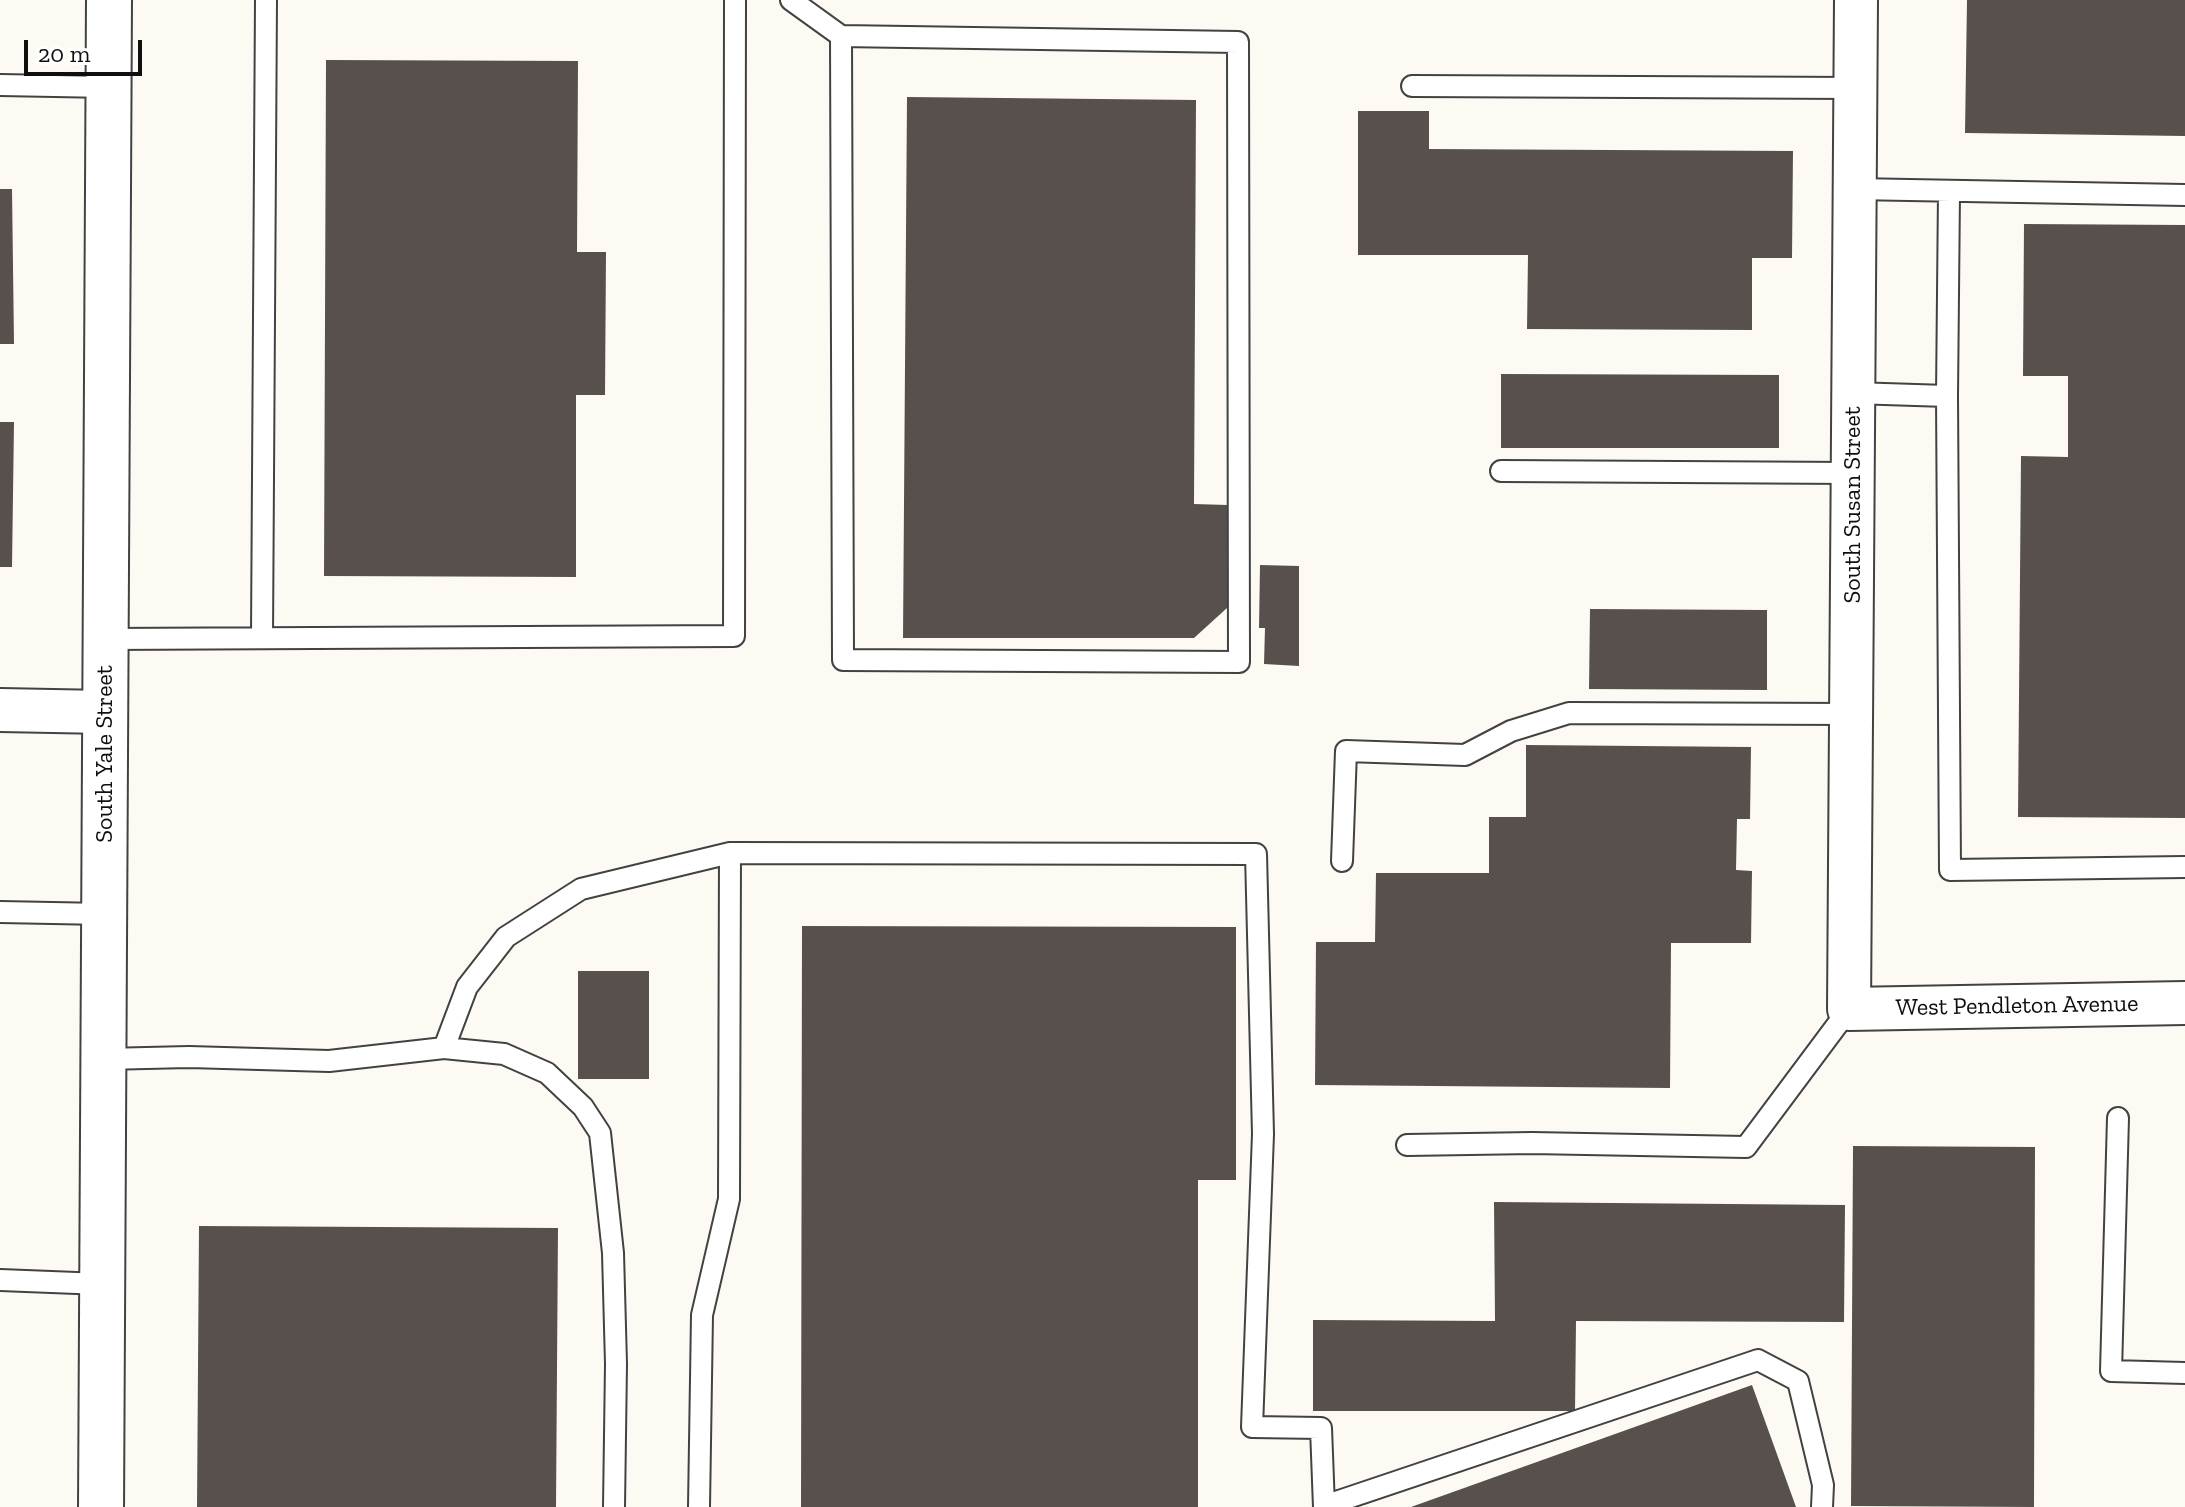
<!DOCTYPE html>
<html>
<head>
<meta charset="utf-8">
<style>
	body { margin:0 }
	#map { position:relative; width:2185px; height:1507px; overflow:hidden; background:#fdfaf3; font-family:"Zilla Slab",serif }
	canvas { display:block }
	.scale { position:absolute; left:24px; top:40px; width:118px; height:36px; box-sizing:border-box; border:4px solid #0f0f0f; border-top:0; padding-left:10px; font-size:24px; line-height:28px; white-space:nowrap; color:#0f0f0f; -webkit-text-stroke:6px #fff; paint-order:stroke }
</style>
</head>
<body>
<div id="map">
<canvas width="2185" height="1507"></canvas>
<div class="scale">20 m</div>
</div>
<script>
const g = document.querySelector('canvas').getContext('2d');
g.lineJoin = 'round';
function fill(path, color) {
  g.fillStyle = color;
  g.fill(path, 'evenodd');
}
function poly(rows) {
  const path = new Path2D();
  for (const r of rows) {
    path.moveTo(r[0], r[1]);
    for (let i = 2; i < r.length; i += 2) path.lineTo(r[i], r[i + 1]);
  }
  return path;
}
function trace(path, color, width, dash) {
  g.strokeStyle = color;
  g.lineWidth = width;
  g.lineCap = dash ? 'butt' : 'round';
  g.setLineDash(dash || []);
  g.stroke(path);
}
function drawText(font, color, halo, rows, align = 'center') {
  g.font = font + ' "Zilla Slab",serif';
  g.lineWidth = 8;
  g.setLineDash([]);
  g.textBaseline = 'middle';
  g.strokeStyle = halo;
  g.fillStyle = color;
  for (const [text, x, y, turn = 0] of rows) {
    g.save();
    g.translate(x, y);
    g.rotate((+turn || 0) * Math.PI / 180);
    g.textAlign = isNaN(turn) ? turn : align;
    if (halo) g.strokeText(text, 0, 0);
    g.fillText(text, 0, 0);
    g.restore();
  }
}
const building = poly([
	[1967,0,2185,0,2185,136,1965,133],
	[326,60,578,61,577,252,606,252,605,395,576,395,576,577,324,576],
	[907,97,1196,100,1194,504,1227,505,1227,608,1194,638,903,638],
	[1358,111,1429,111,1429,149,1793,151,1792,258,1752,258,1752,330,1527,329,1528,255,1358,255],
	[0,189,12,189,14,344,0,344],
	[2024,224,2185,225,2185,818,2018,817,2021,456,2068,457,2068,376,2023,376],
	[1501,374,1779,375,1779,448,1501,448],
	[0,422,14,422,12,567,0,567],
	[1260,565,1299,566,1299,666,1264,664,1265,628,1259,628],
	[1590,609,1767,610,1767,690,1589,689],
	[1526,745,1751,747,1750,819,1737,819,1736,870,1752,871,1751,943,1671,943,1670,1088,1315,1085,1316,942,1375,942,1376,873,1489,873,1489,817,1526,817],
	[802,926,1236,927,1236,1180,1198,1180,1198,1507,801,1507],
	[578,971,649,971,649,1079,578,1079],
	[1853,1146,2035,1147,2034,1507,1851,1506],
	[1494,1202,1845,1205,1844,1322,1576,1321,1575,1411,1313,1411,1313,1320,1495,1321],
	[199,1226,558,1228,556,1507,197,1507],
	[1752,1385,1796,1507,1411,1507]
]);
const service = poly([
	[791,0,841,36,1238,42,1239,662,843,660,841,36],
	[0,85,109,87],
	[1412,86,1855,88],
	[1854,189,2185,195],
	[1853,393,1947,396,1950,870,2185,867],
	[1947,396,1949,192],
	[1501,471,1853,473],
	[262,636,266,0],
	[106,639,734,636,735,0],
	[1342,861,1346,751,1465,755,1511,731,1569,713,1851,714],
	[0,912,104,914],
	[444,1048,467,987,506,937,581,889,730,853],
	[104,1059,189,1057,329,1061,444,1048,504,1054,547,1073,583,1107,600,1133,613,1253,616,1364,614,1507],
	[2118,1118,2111,1371,2185,1373],
	[1407,1145,1532,1143,1746,1147,1849,1009],
	[0,1280,102,1284],
	[1324,1506,1758,1360,1798,1381,1823,1485,1822,1507],
	[699,1507,702,1315,729,1199,730,853,1256,854,1263,1134,1252,1427,1321,1428,1324,1507]
]);
const minor = poly([
	[1856,0,1849,1009,2185,1003],
	[0,710,105,712]
]);
const tertiary = poly([
	[101,1507,109,0]
]);
const streetNames = [
	["South Susan Street",1853,505,-90],
	["South Yale Street",105,754,-90],
	["West Pendleton Avenue",2017,1006,-1]
];
fill(building, '#57504d');
trace(service, '#424242', 24);
trace(minor, '#424242', 46);
trace(tertiary, '#424242', 48);
trace(service, '#fff', 20);
trace(minor, '#fff', 42);
trace(tertiary, '#fff', 44);
drawText('24px', '#0f0f0f', '#fff', streetNames);
</script>
</body>
</html>
